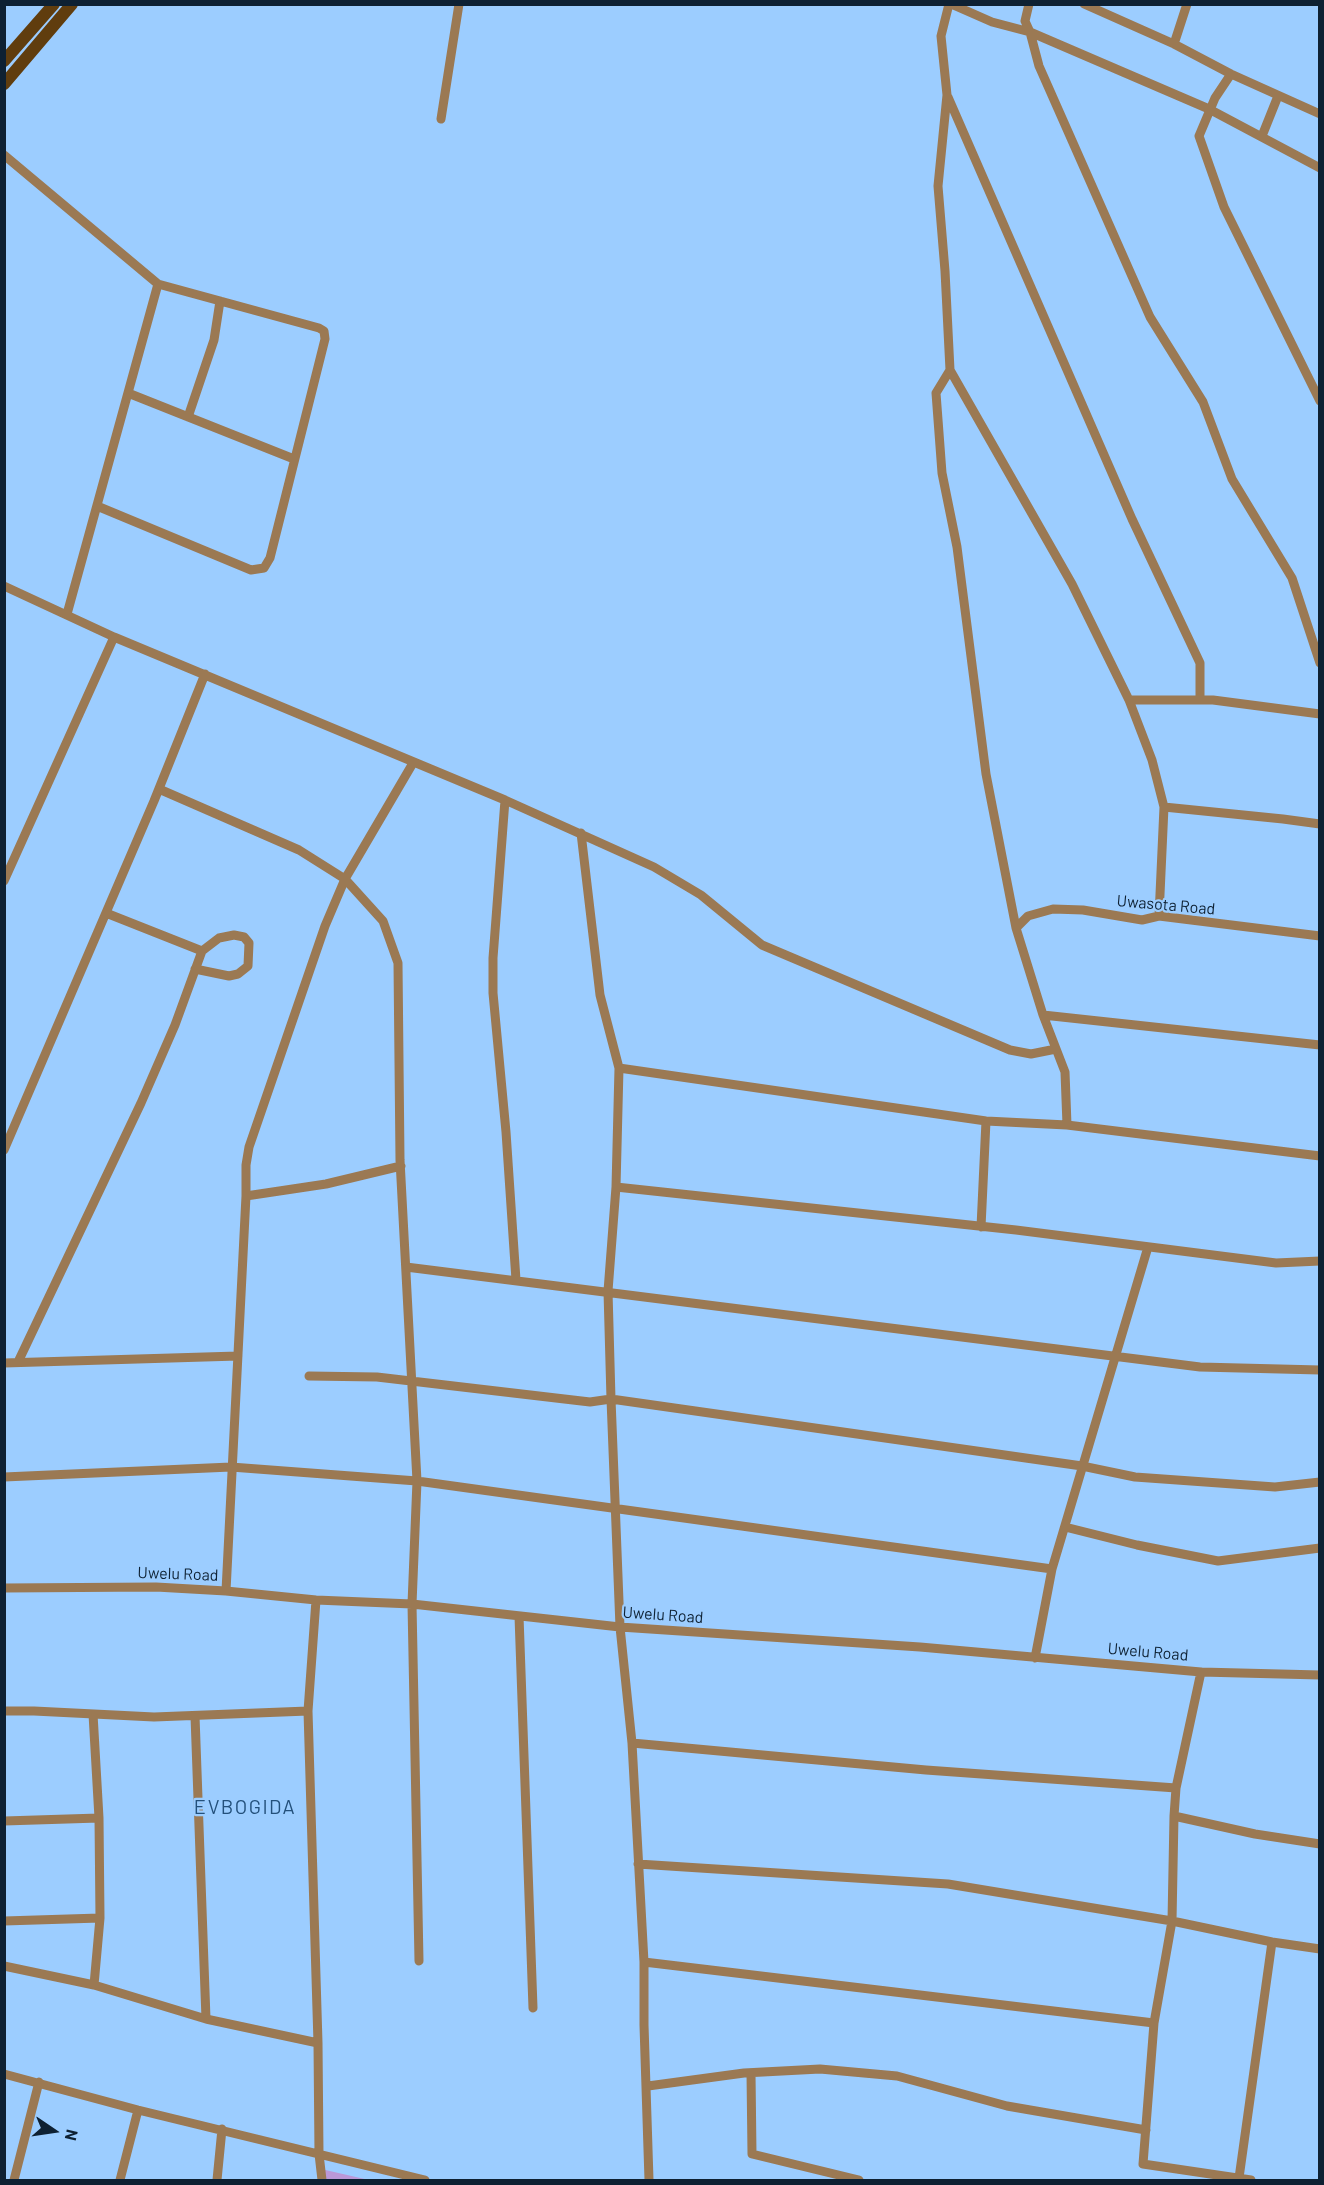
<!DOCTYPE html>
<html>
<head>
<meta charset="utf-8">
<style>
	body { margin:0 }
	#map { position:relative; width:1324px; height:2185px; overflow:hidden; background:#9ccdff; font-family:Barlow,sans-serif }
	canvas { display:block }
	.frame { position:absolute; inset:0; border:6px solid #0e2133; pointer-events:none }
	.north { position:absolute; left:24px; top:2101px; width:60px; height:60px; -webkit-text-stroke:4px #9ccdff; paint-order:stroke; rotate:103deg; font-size:16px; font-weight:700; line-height:24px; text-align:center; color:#0e2133 }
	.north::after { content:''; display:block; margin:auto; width:21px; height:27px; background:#0e2133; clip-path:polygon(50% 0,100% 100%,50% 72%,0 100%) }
</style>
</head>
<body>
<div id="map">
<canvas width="1324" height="2185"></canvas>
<div class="frame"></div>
<div class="north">N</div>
</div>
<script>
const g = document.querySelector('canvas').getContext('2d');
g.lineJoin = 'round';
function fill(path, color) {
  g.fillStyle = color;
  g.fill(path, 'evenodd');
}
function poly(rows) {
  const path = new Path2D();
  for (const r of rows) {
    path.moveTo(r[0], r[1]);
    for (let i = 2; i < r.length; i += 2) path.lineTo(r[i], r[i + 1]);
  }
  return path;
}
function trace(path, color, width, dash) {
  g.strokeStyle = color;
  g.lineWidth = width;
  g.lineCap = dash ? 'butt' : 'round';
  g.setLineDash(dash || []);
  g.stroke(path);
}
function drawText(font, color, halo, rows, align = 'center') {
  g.font = font + ' Barlow,sans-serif';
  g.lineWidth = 4.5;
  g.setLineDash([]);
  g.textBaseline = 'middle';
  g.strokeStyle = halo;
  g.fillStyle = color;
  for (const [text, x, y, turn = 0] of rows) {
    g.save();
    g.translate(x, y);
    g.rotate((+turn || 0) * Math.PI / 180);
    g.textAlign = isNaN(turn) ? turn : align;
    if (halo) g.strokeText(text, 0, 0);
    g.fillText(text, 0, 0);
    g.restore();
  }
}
const green = poly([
	[321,2169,369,2180,323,2180]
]);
const minor = poly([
	[949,4,941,36,947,95,938,186,945,271,950,370,936,393,942,473,957,547,986,774,1016,928,1043,1015,1065,1072,1067,1125],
	[951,4,992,22,1030,32,1209,109,1320,168],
	[1029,4,1025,21,1030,32,1039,66,1150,317,1203,402,1232,479,1292,578,1320,663],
	[1084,4,1174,44,1231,74,1320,114],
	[1174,44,1187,4],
	[1231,74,1215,98,1199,136,1224,207,1320,401],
	[948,97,1132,519,1200,663,1200,700],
	[441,119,459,4],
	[1262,136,1278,96],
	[4,155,158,284,319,328,324,331,325,339,270,558,264,568,251,570,97,506],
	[950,370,1072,584,1129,700,1152,760,1164,807,1159,916],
	[128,393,294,459],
	[188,417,214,340,220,301],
	[4,586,114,637,505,800,654,867,701,895,762,945,1010,1050,1031,1054,1056,1049],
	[67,614,158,284],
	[1129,700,1213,700,1320,714],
	[159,789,299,850,345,879,383,921,398,963,400,1160,417,1481,412,1604,419,1961],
	[505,800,493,958,493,993,506,1132,516,1280],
	[1164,807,1283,819,1320,824],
	[581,833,600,995,619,1068,616,1187,608,1291,611,1399,620,1627,632,1743,644,1962,644,2025,649,2180],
	[4,881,114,637],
	[1016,928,1028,916,1053,909,1083,910,1142,920,1159,916,1320,936],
	[195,969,229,976,238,974,248,966,249,943,244,937,234,935,219,938,202,951],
	[1043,1015,1320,1045],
	[619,1068,986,1121,1067,1125,1320,1156],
	[4,1150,154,801,205,674],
	[616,1187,1016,1230,1276,1263,1320,1261],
	[246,1196,326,1184,401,1166],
	[981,1227,986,1121],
	[406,1267,1200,1367,1320,1370],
	[18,1362,141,1103,175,1025,202,951,106,913],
	[4,1363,238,1356],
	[309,1376,377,1377,590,1402,611,1399,1082,1466,1135,1477,1275,1487,1320,1482],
	[4,1477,231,1467,417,1481,1052,1569],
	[1065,1527,1137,1545,1218,1561,1320,1548],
	[4,1588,156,1587,226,1591,316,1600,412,1604,620,1627,920,1647,1201,1672,1320,1675],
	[226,1591,246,1196,246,1165,249,1147,325,926,345,879,413,763],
	[316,1600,308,1711,318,2043,319,2154,322,2180],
	[519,1616,533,2008],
	[1035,1658,1052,1569,1148,1247],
	[1201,1672,1176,1788,1174,1816,1172,1921,1154,2023,1143,2164,1251,2180],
	[4,1711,34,1711,154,1717,308,1711],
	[93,1714,99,1818,100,1918,94,1985],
	[195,1716,206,2019],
	[632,1743,926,1770,1176,1788],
	[1174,1816,1255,1834,1320,1844],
	[4,1821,99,1818],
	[638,1864,948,1884,1172,1921,1272,1942,1320,1949],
	[4,1921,100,1918],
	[644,1962,1154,2023],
	[4,1966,94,1985,206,2019,318,2043],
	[751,2073,752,2154,859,2180],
	[4,2074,138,2110,425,2180],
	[648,2086,744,2073,820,2069,897,2076,1007,2106,1146,2130],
	[1239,2178,1272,1942],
	[14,2180,39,2082],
	[120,2180,138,2110],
	[217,2180,222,2129]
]);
const major = poly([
	[4,61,54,4],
	[4,84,72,4]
]);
const streetNames = [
	["Uwasota Road",1166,905,5],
	["Uwelu Road",178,1574,2],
	["Uwelu Road",663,1615,4],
	["Uwelu Road",1148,1652,5]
];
const quarterNames = [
	["EVBOGIDA",245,1807]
];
fill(green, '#bb98d7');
trace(minor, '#9b7953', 9);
trace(major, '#603d0e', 12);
drawText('16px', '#0e2133', '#9ccdff', streetNames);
g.letterSpacing = '1.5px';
drawText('20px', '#23507b', '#9ccdff', quarterNames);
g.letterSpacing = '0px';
</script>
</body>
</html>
